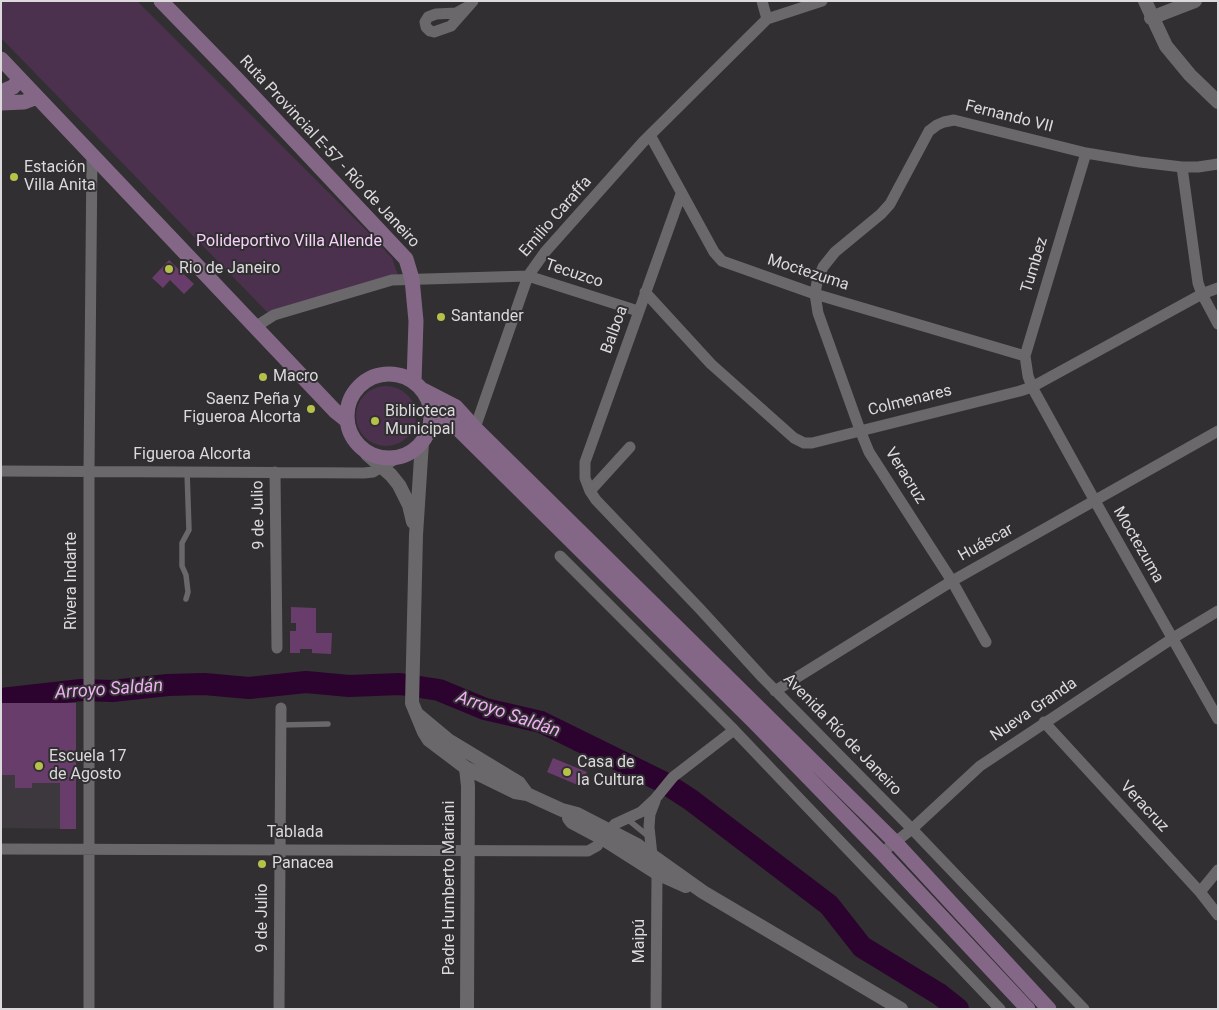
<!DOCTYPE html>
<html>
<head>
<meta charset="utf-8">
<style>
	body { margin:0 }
	#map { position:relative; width:1219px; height:1010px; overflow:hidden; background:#312f31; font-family:Roboto,sans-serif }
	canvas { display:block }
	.frame { position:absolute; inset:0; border:2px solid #dcdadc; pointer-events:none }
</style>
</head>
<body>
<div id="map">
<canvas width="1219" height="1010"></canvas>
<div class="frame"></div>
</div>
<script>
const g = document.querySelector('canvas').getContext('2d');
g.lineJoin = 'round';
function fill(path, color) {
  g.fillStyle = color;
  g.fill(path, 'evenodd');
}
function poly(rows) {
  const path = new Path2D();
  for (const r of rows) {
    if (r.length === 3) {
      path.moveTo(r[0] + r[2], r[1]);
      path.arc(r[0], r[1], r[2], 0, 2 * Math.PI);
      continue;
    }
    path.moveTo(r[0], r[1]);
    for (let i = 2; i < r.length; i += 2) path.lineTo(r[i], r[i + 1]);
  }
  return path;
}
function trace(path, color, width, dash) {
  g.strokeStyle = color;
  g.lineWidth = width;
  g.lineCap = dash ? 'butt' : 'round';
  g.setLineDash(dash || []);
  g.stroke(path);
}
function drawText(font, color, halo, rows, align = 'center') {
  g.font = font + ' Roboto,sans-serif';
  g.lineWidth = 4;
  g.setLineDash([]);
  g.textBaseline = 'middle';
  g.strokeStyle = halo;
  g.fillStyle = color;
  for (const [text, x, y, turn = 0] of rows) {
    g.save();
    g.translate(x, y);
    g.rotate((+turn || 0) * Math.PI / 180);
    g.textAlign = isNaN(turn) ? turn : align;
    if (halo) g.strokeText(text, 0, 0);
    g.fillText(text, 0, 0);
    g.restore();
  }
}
const built = poly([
	[1,703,76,703,76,829,1,828]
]);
const green = poly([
	[1,1,137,1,364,228,392,258,398,275,269,314,1,38],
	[386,416,30]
]);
const river = poly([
	[1,699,81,690,112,691,168,685,204,684,249,688,306,682,349,686,400,684,439,690,485,709,541,722,665,783,691,800,829,905,862,947,939,994,958,1009]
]);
const building = poly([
	[169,260,194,284,184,294,170,280,163,288,152,278],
	[291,607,316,608,316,633,332,633,331,654,312,653,312,649,300,649,300,653,290,653,290,631,296,631,296,623,291,623],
	[1,703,76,703,76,829,60,829,60,783,32,783,32,788,15,788,15,775,1,775],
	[553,758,587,772,580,786,547,772]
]);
const service = poly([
	[186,599,188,592,186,575,182,566,182,543,189,530,187,471],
	[280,725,328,724],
	[626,818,648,836]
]);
const minor = poly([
	[762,1,767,19],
	[467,7,456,13,436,14,428,17,425,22,426,27,430,31,434,32,451,26,473,1],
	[650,135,714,252,722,261,815,294,1025,356],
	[1086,153,1025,356,1028,376,1032,387,1095,501,1218,719],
	[1182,167,1198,283,1202,294,1218,324],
	[681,194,585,462,585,478,590,491,596,500,700,609,763,678,912,829,1084,1009],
	[645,292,711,364,794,438,804,443,812,443,1020,391,1032,387,1202,294,1218,288],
	[255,327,274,315,392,280,528,276,638,311],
	[475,428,528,276,545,252,643,142,767,19,822,1],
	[1,471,364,473,373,472,399,457],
	[275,472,277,648],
	[590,491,630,447],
	[560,556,734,730,1000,1009],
	[986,642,952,581,869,452,860,430,818,313,815,294,817,282,823,267,835,252,881,214,890,204,929,131,937,125,944,122,954,120,1086,153,1140,162,1182,167,1198,167,1218,164],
	[775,691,952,581,1218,431],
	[1044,722,1200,892,1218,915],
	[655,801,650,814,649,827,652,855,657,873,656,1009],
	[889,847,912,829,980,766,1173,638,1218,611],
	[1,849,588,851,597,846,602,838,615,824,641,812,655,799,673,777,734,730],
	[1200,892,1218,870],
	[89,1009,89,471,92,154],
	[279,1009,281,708]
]);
const tertiary = poly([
	[1145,1,1166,46,1190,75,1218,102],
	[1151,18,1195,1],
	[422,442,416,535,412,703,424,732,429,740,466,768,515,792,527,794,562,810,577,814,637,845,703,892,901,1009],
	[367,454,391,475,399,485,409,505,413,522],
	[418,715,448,740,519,783,527,794],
	[466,768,468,786,467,1009],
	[569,818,572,822,602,838,657,873,686,886]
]);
const secondary = poly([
	[161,1,236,78,406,259,412,279,416,321,414,382],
	[1,59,336,412,346,420],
	[1,92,13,87,20,79],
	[1,103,24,102,37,97],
	[389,416,42],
	[423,390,456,407,475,428,895,842,1049,1009],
	[430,425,444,421,455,426,754,722,882,853,1028,1009]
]);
const markers = [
	[14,177,5,"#b6c149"],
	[169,269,5,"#b6c149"],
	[441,317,5,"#b6c149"],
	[263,377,5,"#b6c149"],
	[311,409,5,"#b6c149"],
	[375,421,5,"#b6c149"],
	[39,766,5,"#b6c149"],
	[567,772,5,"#b6c149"],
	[262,864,5,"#b6c149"]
];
const streetNames = [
	["Fernando VII",1009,117,14],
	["Ruta Provincial E-57 - Río de Janeiro",329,152,47],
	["Emilio Caraffa",556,217,-49],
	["Tumbez",1035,265,-73],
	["Moctezuma",808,273,18],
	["Tecuzco",574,274,18],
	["Balboa",615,330,-70],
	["Colmenares",910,401,-14],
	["Figueroa Alcorta",192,455],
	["Veracruz",905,476,58],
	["9 de Julio",259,515,-91],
	["Huáscar",986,543,-29],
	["Moctezuma",1138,545,60],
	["Rivera Indarte",72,581,-90],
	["Nueva Granda",1034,710,-34],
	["Avenida Río de Janeiro",842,735,46],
	["Veracruz",1144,807,47],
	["Tablada",295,833],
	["Padre Humberto Mariani",450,888,-90],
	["9 de Julio",263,918,-90],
	["Maipú",640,941,-90]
];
const poiNames = [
	["Estación",24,168],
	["Villa Anita",24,186],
	["Rio de Janeiro",179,269],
	["Santander",451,317],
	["Macro",273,377],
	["Saenz Peña y",301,400,"right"],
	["Figueroa Alcorta",301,418,"right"],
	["Biblioteca",385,412],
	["Municipal",385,430],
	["Escuela 17",49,757],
	["de Agosto",49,775],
	["Casa de",577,763],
	["la Cultura",577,781],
	["Panacea",272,864]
];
const parkNames = [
	["Polideportivo Villa Allende",289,242]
];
const waterNames = [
	["Arroyo Saldán",109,690,-4],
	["Arroyo Saldán",508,715,19]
];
fill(built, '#3d373e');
fill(green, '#4c314e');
trace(river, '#2b032e', 22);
fill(building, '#683d6b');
trace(service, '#6a686b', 5.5);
trace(minor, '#6a686b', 11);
trace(tertiary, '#6a686b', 14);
trace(secondary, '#846787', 15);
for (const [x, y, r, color] of markers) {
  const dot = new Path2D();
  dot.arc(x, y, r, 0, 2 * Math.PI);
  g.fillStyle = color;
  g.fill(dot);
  trace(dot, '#312f31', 2);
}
drawText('16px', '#dcdadc', '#312f31', streetNames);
drawText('16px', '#dcdadc', '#312f31', poiNames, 'left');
drawText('16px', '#f9d0fb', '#312f31', parkNames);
drawText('italic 18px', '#f0aef5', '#312f31', waterNames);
</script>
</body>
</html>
